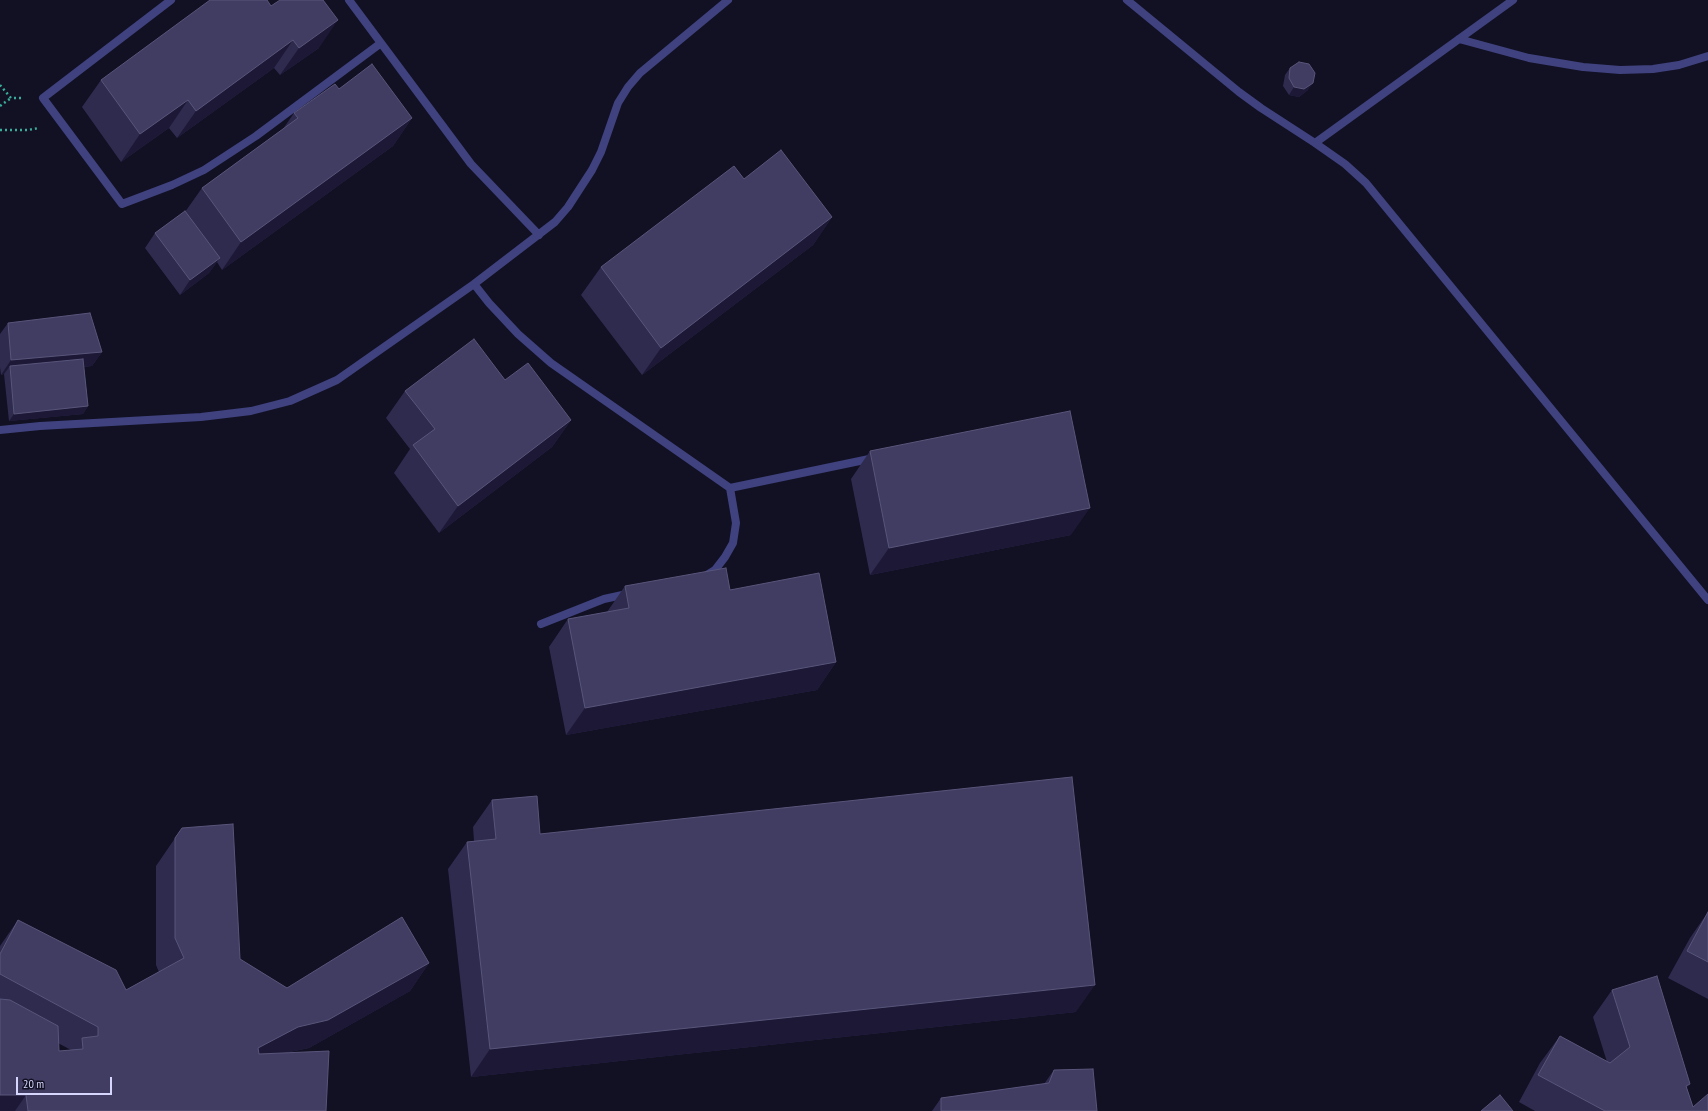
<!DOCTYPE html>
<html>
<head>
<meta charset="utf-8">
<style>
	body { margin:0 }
	#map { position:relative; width:1708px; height:1111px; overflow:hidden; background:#121023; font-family:"PT Sans Narrow",sans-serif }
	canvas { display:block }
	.scale { position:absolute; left:16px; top:1077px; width:96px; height:18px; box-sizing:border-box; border:2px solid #d6d5fc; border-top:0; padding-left:5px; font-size:12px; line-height:14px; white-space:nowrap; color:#d6d5fc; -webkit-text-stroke:3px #121023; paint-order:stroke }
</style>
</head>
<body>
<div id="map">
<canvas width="1708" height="1111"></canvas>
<div class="scale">20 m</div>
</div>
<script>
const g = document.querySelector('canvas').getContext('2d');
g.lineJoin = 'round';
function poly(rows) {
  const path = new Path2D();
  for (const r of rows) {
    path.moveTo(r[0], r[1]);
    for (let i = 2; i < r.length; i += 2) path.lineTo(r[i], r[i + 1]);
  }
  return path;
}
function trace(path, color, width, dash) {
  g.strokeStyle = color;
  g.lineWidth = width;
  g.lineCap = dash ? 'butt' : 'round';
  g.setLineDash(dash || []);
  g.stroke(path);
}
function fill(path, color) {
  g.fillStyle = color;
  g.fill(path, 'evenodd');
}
const path = poly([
	[0,85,11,98,23,98],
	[0,106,11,98],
	[0,130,28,130,39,128]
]);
const lane = poly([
	[171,0,43,98,122,204,172,185,204,170,256,136,381,43],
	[349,0,471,164,539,235],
	[1127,0,1239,92,1261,108,1315,143,1345,164,1366,183,1708,600],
	[1459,39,1529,58,1583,67,1620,70,1653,69,1679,65,1708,56],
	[1315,143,1513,0],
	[474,284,489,303,518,334,551,363,730,488,736,523,733,543,725,557,715,570,707,575],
	[0,430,40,426,201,417,251,411,290,401,337,380,474,284,555,222,568,207,592,170,601,152,618,103,628,87,640,73,728,0],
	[730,488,874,458],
	[541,624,604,599,627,594]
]);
const wall = poly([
	[271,6,319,48,280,75,274,68,177,138,169,128,121,162,82,107,101,80],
	[1290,68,1308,90,1299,97,1289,95,1283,86,1285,75],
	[294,113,412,118,393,146,222,270,217,262,209,273,180,295,145,248,155,233,185,212,202,188,283,129],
	[744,179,832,217,813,245,642,375,581,295,601,267],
	[8,323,102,352,92,366,84,367,88,406,83,414,9,421,4,374,1,375,0,367,0,334],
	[505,380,571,420,552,447,439,533,394,473,410,449,386,418,405,391],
	[870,451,1071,535,870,575,851,479],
	[625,586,730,590,836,662,817,690,566,735,549,647,568,619,607,612],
	[492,800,540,834,1076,1012,471,1077,448,869,467,842,474,841,473,827],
	[182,828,240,959,287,988,429,963,410,991,309,1048,285,1053,326,1111,0,1111,0,946,18,920,126,990,159,972,156,965,156,866],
	[58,1043,71,1050,59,1051],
	[1708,912,1708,999,1668,978,1690,938],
	[1612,990,1687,1089,1693,1107,1708,1111,1535,1111,1519,1102,1540,1063,1560,1036,1607,1062,1593,1017],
	[1054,1070,1097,1111,932,1111,941,1098,1044,1084]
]);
const shadedWall = poly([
	[338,20,319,48,280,75,299,48],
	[293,40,274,68,177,138,196,111],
	[1313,83,1308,90,1299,97,1289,95,1294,87],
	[188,100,169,128,121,162,140,134],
	[412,118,393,146,222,270,241,242],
	[832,217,813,245,642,375,661,348],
	[220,258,209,273,180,295,190,280],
	[102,352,92,366,10,374,10,366,4,374,1,375,11,360],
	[88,406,83,414,9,421,14,414],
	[571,420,552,447,439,533,458,506],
	[1090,508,1071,535,870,575,889,548],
	[836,662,817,690,566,735,585,708],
	[429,963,410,991,309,1048,279,1054,239,1076,258,1048,298,1027],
	[1095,985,1076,1012,471,1077,490,1049],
	[1690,1084,1672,1111,1686,1086],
	[0,1095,26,1095,15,1111,0,1111]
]);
const building = poly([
	[210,0,267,0,271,6,280,0,323,0,338,20,299,48,293,40,196,111,188,100,140,134,101,80,210,0],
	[1299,62,1309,64,1315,73,1313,83,1304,89,1294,87,1289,78,1290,68,1299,62],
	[372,64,412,118,241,242,202,188,298,118,294,113,335,84,339,89,372,64],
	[781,150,832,217,661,348,601,267,734,166,744,179,781,150],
	[185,211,220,258,190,280,155,233,185,211],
	[90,313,102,352,11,360,8,323,90,313],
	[474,339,505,380,528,363,571,420,458,506,413,445,435,429,405,391,474,339],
	[83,359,88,406,14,414,10,366,83,359],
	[1070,411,1090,508,889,548,870,451,1070,411],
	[726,568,730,590,819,573,836,662,585,708,568,619,629,608,625,586,726,568],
	[1072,777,1095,985,490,1049,467,842,496,839,492,800,537,796,540,834,1072,777],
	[233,824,240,959,287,988,402,917,429,963,328,1020,298,1027,258,1048,259,1054,329,1051,326,1111,28,1111,26,1095,0,1095,0,999,10,1000,58,1026,59,1051,83,1049,82,1038,98,1036,98,1027,0,974,0,954,18,920,116,970,126,990,184,958,175,938,175,838,182,828,233,824],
	[1708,912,1708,962,1687,951,1708,912],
	[1657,976,1690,1084,1686,1086,1693,1107,1708,1094,1708,1111,1605,1111,1538,1075,1560,1036,1610,1063,1630,1047,1612,990,1657,976],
	[1093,1069,1097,1111,941,1111,941,1098,1049,1083,1054,1070,1093,1069],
	[1500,1095,1513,1111,1481,1111,1500,1095]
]);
trace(path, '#39ac9a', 2.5, [2, 3]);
trace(lane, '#3f427e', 8);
fill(wall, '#2f2b4f');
fill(shadedWall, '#1c1836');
fill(building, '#413d62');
trace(building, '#58557a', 1);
</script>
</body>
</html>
